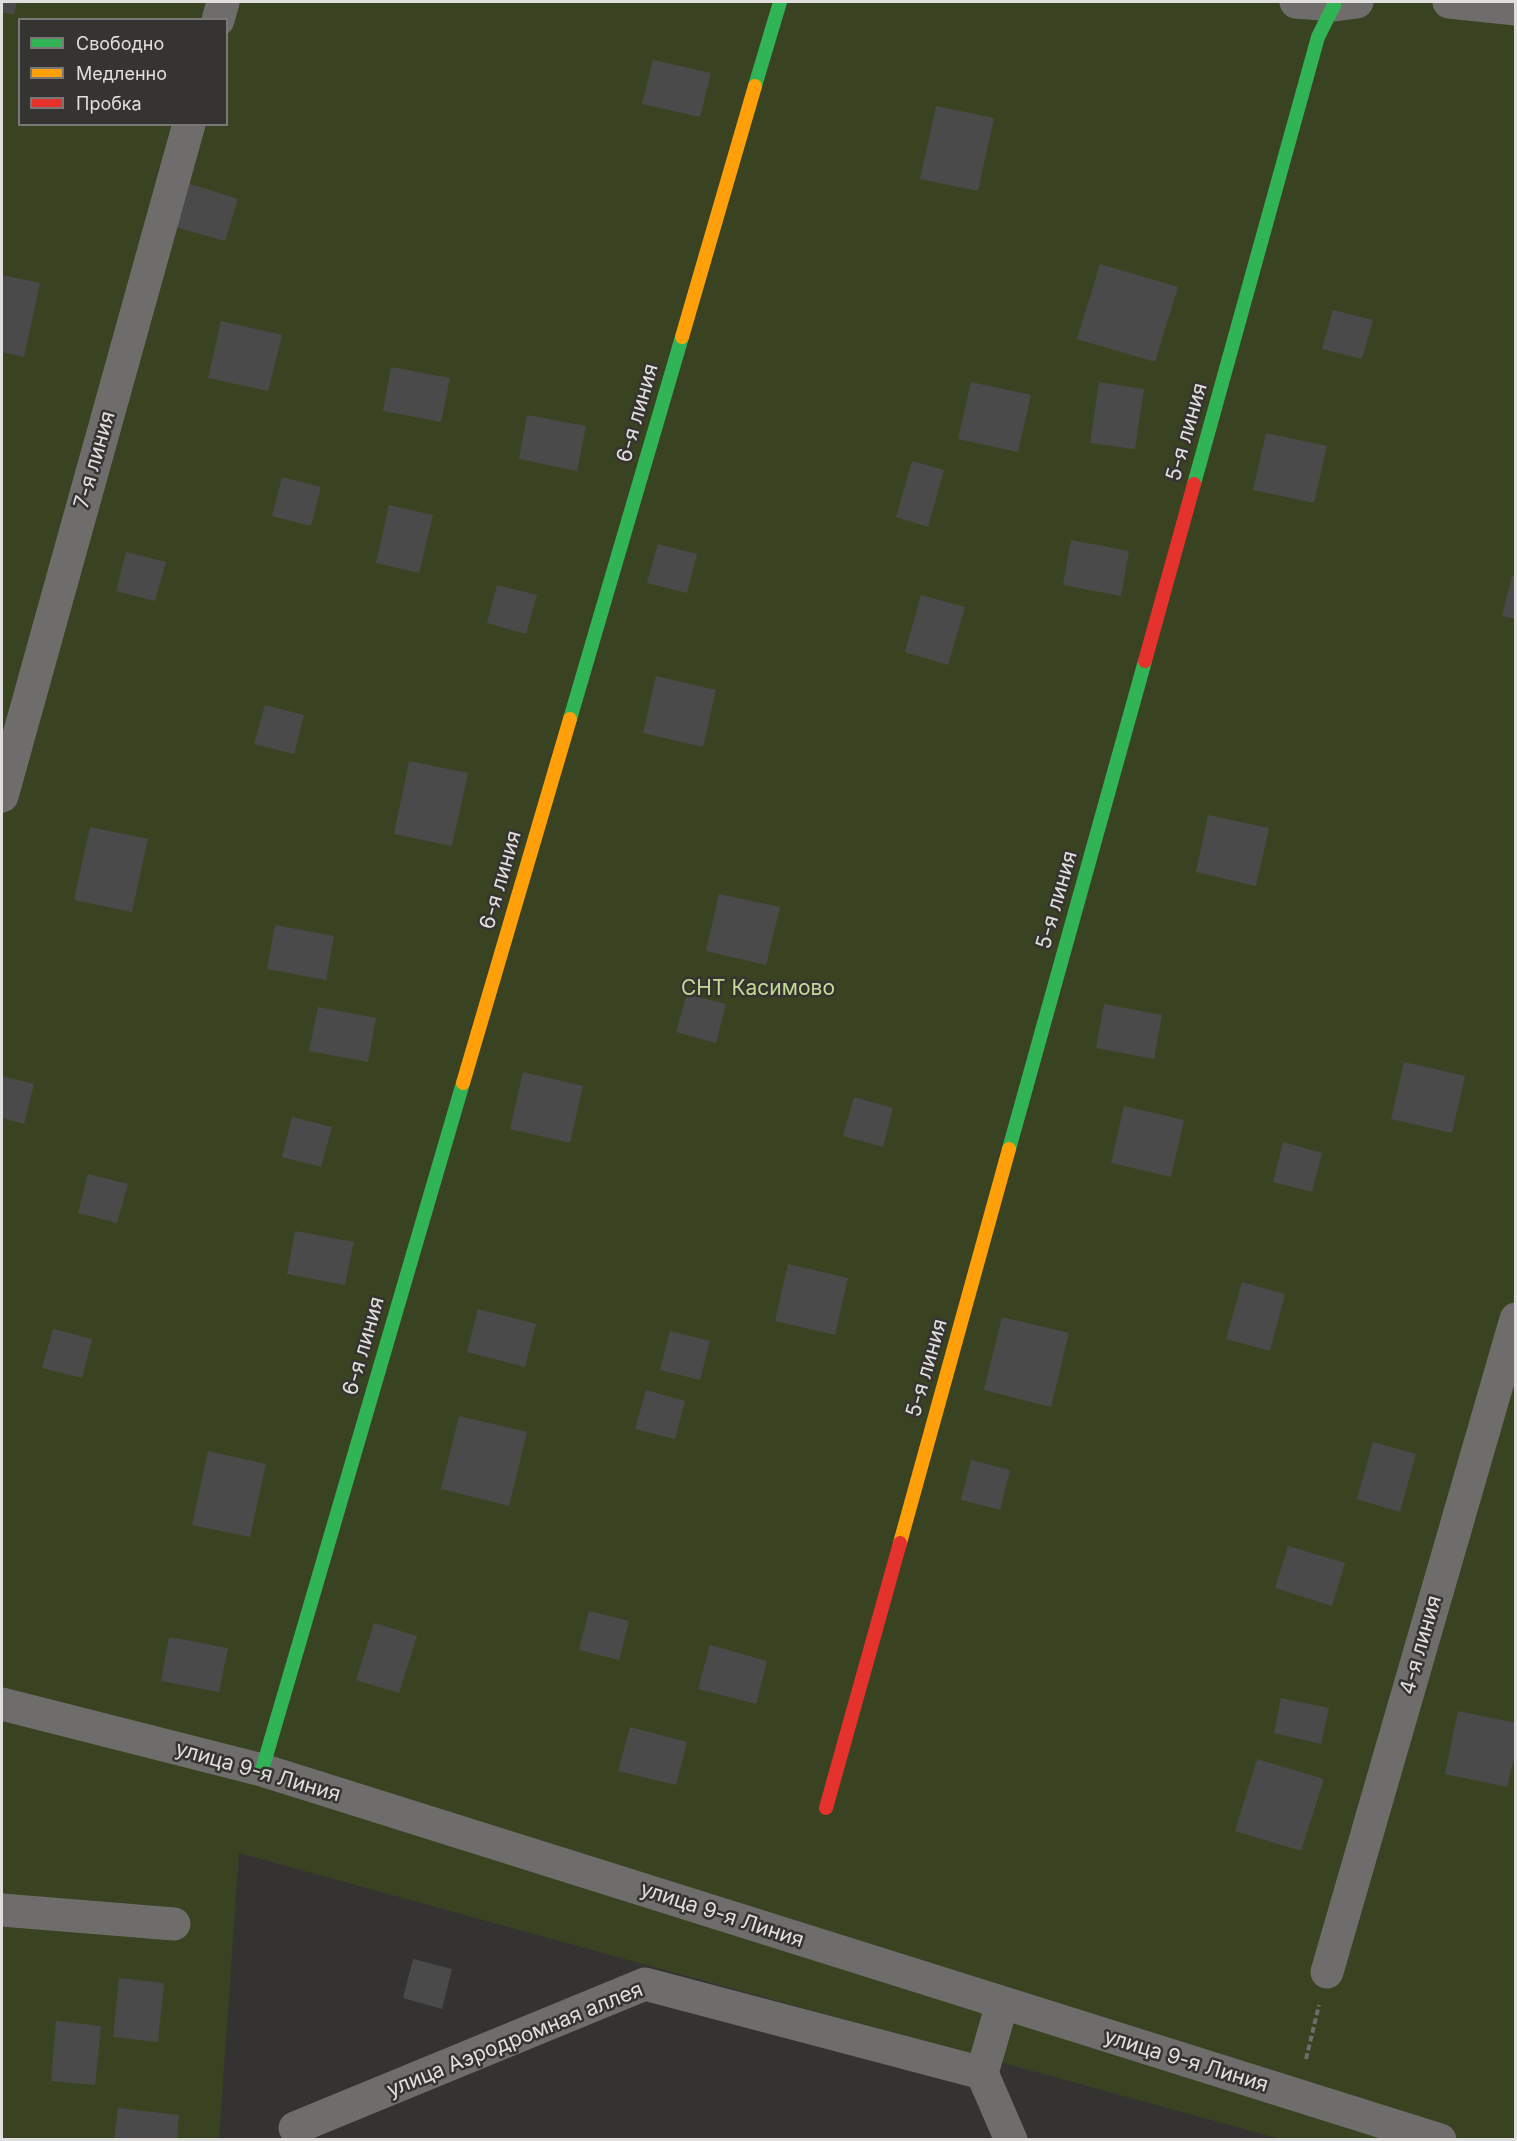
<!DOCTYPE html>
<html>
<head>
<meta charset="utf-8">
<style>
	body { margin:0 }
	#map { position:relative; width:1517px; height:2141px; overflow:hidden; background:#343332; font-family:Inter,sans-serif }
	canvas { display:block }
	.frame { position:absolute; inset:0; border:3px solid #e0dfdd; pointer-events:none }
	.legend { position:absolute; left:18px; top:18px; width:210px; height:108px; box-sizing:border-box; background:#353431; border:2px solid #797876; margin:0; padding:8px 10px; list-style:none; font-size:18px; color:#e0dfdd }
	.legend li { display:flex; align-items:center; gap:12px; height:30px }
	.legend b { width:30px; border:2px solid #797876 }
</style>
</head>
<body>
<div id="map">
<canvas width="1517" height="2141"></canvas>
<div class="frame"></div>
<ul class="legend">
<li><b style="height:8px;background:#30b455"></b>Свободно</li>
<li><b style="height:8px;background:#ff9f0a"></b>Медленно</li>
<li><b style="height:8px;background:#e5322d"></b>Пробка</li>
</ul>
</div>
<script>
const g = document.querySelector('canvas').getContext('2d');
g.lineJoin = 'round';
function fill(path, color) {
  g.fillStyle = color;
  g.fill(path, 'evenodd');
}
function poly(rows) {
  const path = new Path2D();
  for (const r of rows) {
    path.moveTo(r[0], r[1]);
    for (let i = 2; i < r.length; i += 2) path.lineTo(r[i], r[i + 1]);
  }
  return path;
}
function trace(path, color, width, dash) {
  g.strokeStyle = color;
  g.lineWidth = width;
  g.lineCap = dash ? 'butt' : 'round';
  g.setLineDash(dash || []);
  g.stroke(path);
}
function drawText(font, color, halo, rows, align = 'center') {
  g.font = font + ' Inter,sans-serif';
  g.lineWidth = 5;
  g.setLineDash([]);
  g.textBaseline = 'middle';
  g.strokeStyle = halo;
  g.fillStyle = color;
  for (const [text, x, y, turn = 0] of rows) {
    g.save();
    g.translate(x, y);
    g.rotate((+turn || 0) * Math.PI / 180);
    g.textAlign = isNaN(turn) ? turn : align;
    if (halo) g.strokeText(text, 0, 0);
    g.fillText(text, 0, 0);
    g.restore();
  }
}
const green = poly([
	[2,2,1515,2,1515,2139,1280,2139,239,1853,219,2139,2,2140],
	[20,20,226,20,226,124,20,124]
]);
const building = poly([
	[2,2,17,2,14,15,2,12],
	[653,60,711,73,700,117,642,104],
	[936,106,994,118,978,191,920,179],
	[181,181,238,199,225,241,168,225],
	[1100,264,1178,287,1155,362,1077,339],
	[2,275,40,283,24,357,2,352],
	[1333,310,1373,320,1362,359,1322,349],
	[221,321,282,335,268,391,208,378],
	[391,367,450,378,441,422,383,411],
	[971,382,1031,395,1018,452,958,439],
	[1099,382,1144,389,1135,449,1090,443],
	[527,415,586,426,577,471,519,459],
	[1266,433,1327,446,1314,503,1253,490],
	[912,461,944,470,928,527,896,517],
	[282,477,321,487,311,526,272,516],
	[389,505,433,515,419,573,376,563],
	[1071,540,1129,551,1121,596,1063,585],
	[658,544,697,554,687,593,647,583],
	[126,552,166,562,155,601,116,591],
	[1512,576,1516,577,1516,619,1502,616],
	[497,585,537,595,526,634,487,623],
	[921,595,965,607,948,665,905,652],
	[656,676,716,690,703,747,643,733],
	[265,705,304,715,294,754,254,744],
	[409,761,468,773,452,846,394,834],
	[1208,815,1269,828,1256,886,1196,872],
	[90,827,148,839,132,912,74,900],
	[719,894,780,907,766,965,706,951],
	[275,925,334,936,326,980,267,969],
	[687,994,726,1004,716,1043,676,1032],
	[1104,1004,1162,1015,1154,1059,1096,1048],
	[318,1007,376,1018,368,1062,309,1051],
	[1404,1062,1465,1076,1452,1133,1391,1119],
	[523,1072,583,1086,570,1143,510,1129],
	[2,1076,34,1084,24,1124,2,1118],
	[854,1097,893,1108,883,1147,843,1136],
	[1124,1106,1184,1120,1171,1177,1111,1163],
	[292,1117,332,1127,321,1167,282,1157],
	[1283,1142,1322,1153,1312,1192,1273,1182],
	[88,1174,128,1184,117,1223,78,1213],
	[295,1231,354,1242,345,1285,287,1274],
	[788,1264,848,1278,835,1335,775,1321],
	[1242,1282,1285,1294,1270,1351,1226,1339],
	[478,1309,536,1324,525,1367,467,1352],
	[1002,1317,1069,1333,1051,1407,984,1390],
	[53,1329,92,1339,82,1378,42,1368],
	[670,1331,710,1341,700,1380,660,1370],
	[646,1390,685,1401,675,1439,635,1429],
	[459,1416,527,1432,509,1506,441,1489],
	[1373,1442,1416,1454,1400,1512,1357,1499],
	[208,1451,266,1464,250,1537,192,1525],
	[971,1460,1010,1470,1000,1510,961,1500],
	[1288,1546,1345,1563,1332,1606,1275,1588],
	[589,1611,629,1621,619,1660,579,1650],
	[374,1623,417,1636,399,1693,356,1680],
	[169,1637,228,1648,219,1692,161,1681],
	[710,1645,767,1661,756,1704,698,1689],
	[1281,1698,1329,1708,1321,1744,1274,1733],
	[1458,1711,1516,1723,1516,1749,1507,1787,1445,1774],
	[630,1727,687,1742,676,1785,618,1771],
	[1257,1759,1324,1779,1301,1851,1235,1831],
	[413,1959,452,1969,442,2009,403,1998],
	[119,1978,164,1983,158,2042,113,2037],
	[56,2021,101,2026,95,2085,51,2081],
	[118,2108,179,2115,177,2140,114,2140]
]);
const path = poly([
	[1306,2059,1319,2005]
]);
const street = poly([
	[1296,2,1334,5,1357,2],
	[1449,2,1516,9],
	[218,20,223,2],
	[2,796,189,124],
	[2,1704,262,1770,1440,2140],
	[2,1910,174,1924],
	[1327,1972,1516,1319],
	[1002,2004,982,2073,1011,2140],
	[295,2128,645,1984,982,2073]
]);
const fast = poly([
	[755,86,780,2],
	[1194,484,1318,37,1334,5],
	[570,719,682,337],
	[1009,1149,1145,661],
	[262,1770,463,1083]
]);
const slow = poly([
	[682,337,755,86],
	[463,1083,570,719],
	[900,1543,1009,1149]
]);
const jam = poly([
	[1145,661,1194,484],
	[826,1808,900,1543]
]);
const streetNames = [
	["6-я линия",638,413,-74],
	["5-я линия",1187,432,-74],
	["7-я линия",95,460,-74],
	["6-я линия",501,880,-74],
	["5-я линия",1057,900,-74],
	["6-я линия",364,1346,-74],
	["5-я линия",927,1368,-74],
	["4-я линия",1421,1645,-74],
	["улица 9-я Линия",258,1772,16],
	["улица 9-я Линия",722,1915,18],
	["улица Аэродромная аллея",515,2040,-22],
	["улица 9-я Линия",1186,2061,17]
];
const parkNames = [
	["СНТ Касимово",758,989]
];
fill(green, '#3a4321');
fill(building, '#4b4a4a');
trace(path, '#6d6c6b', 4, [6, 3]);
trace(street, '#6e6d6c', 33);
trace(fast, '#30b455', 14);
trace(slow, '#ff9f0a', 14);
trace(jam, '#e5322d', 14);
drawText('21px', '#e0dfdd', '#353431', streetNames);
drawText('21px', '#c6da94', '#353431', parkNames);
</script>
</body>
</html>
